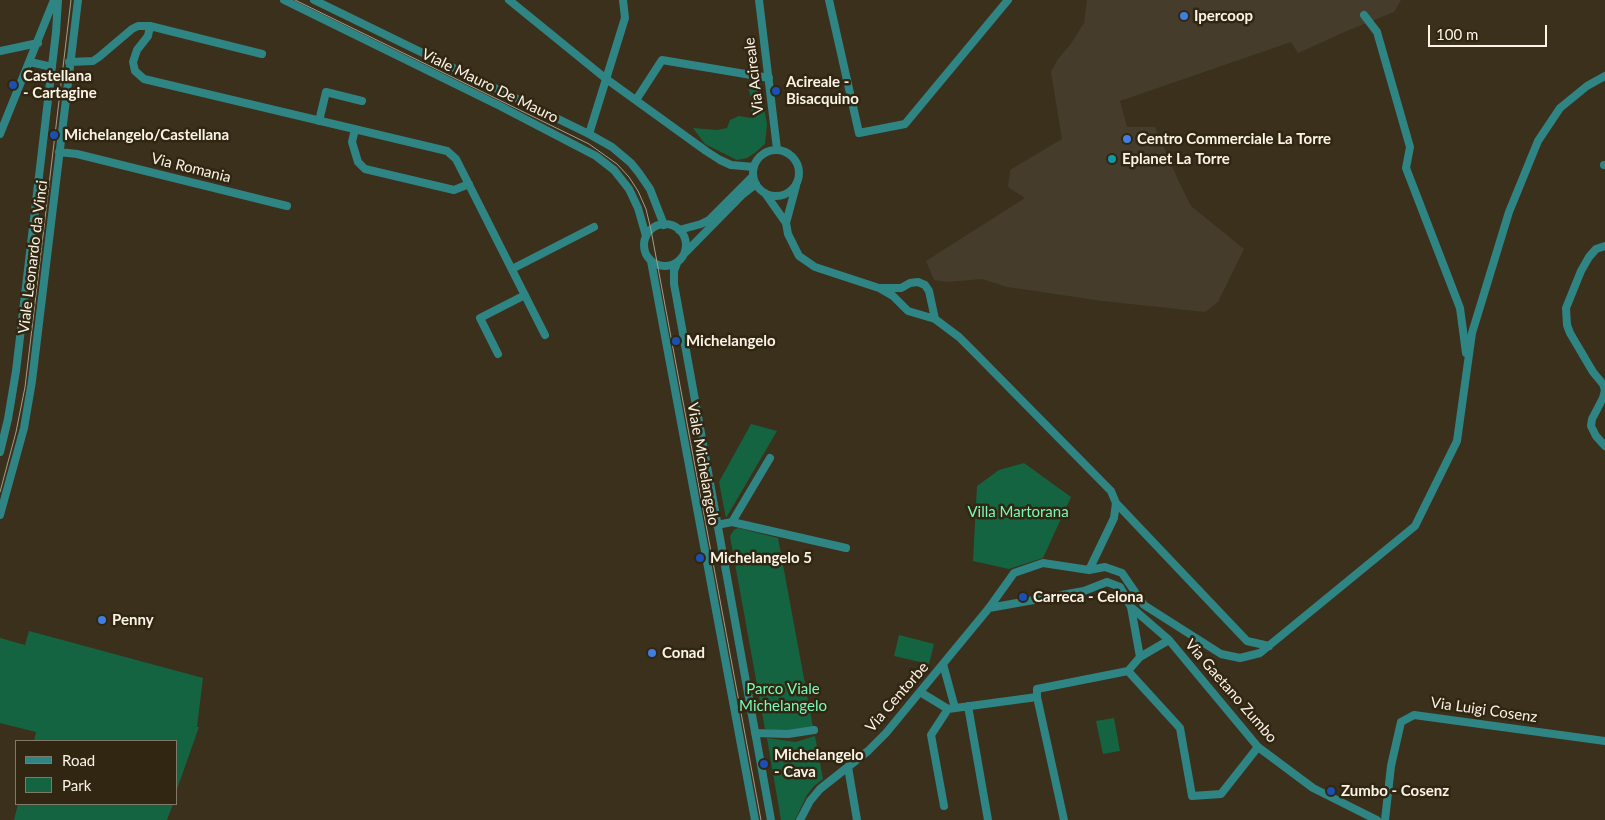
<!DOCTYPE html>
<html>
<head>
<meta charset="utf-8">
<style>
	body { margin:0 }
	#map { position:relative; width:1605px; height:820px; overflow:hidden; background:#3b301c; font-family:Lato,sans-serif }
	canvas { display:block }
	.legend { position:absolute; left:15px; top:740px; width:162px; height:65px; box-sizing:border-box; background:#312612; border:1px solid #817867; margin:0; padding:6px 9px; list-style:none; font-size:15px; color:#faf3e6 }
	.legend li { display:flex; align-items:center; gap:10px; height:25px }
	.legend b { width:25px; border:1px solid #817867 }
	.scale { position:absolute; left:1428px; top:25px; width:119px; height:22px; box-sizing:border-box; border:2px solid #faf3e6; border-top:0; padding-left:6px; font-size:15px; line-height:18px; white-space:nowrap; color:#faf3e6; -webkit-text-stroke:4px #312612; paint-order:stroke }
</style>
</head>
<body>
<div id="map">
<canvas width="1605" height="820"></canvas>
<ul class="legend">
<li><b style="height:6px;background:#2f8584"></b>Road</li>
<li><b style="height:14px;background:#146442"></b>Park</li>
</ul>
<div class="scale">100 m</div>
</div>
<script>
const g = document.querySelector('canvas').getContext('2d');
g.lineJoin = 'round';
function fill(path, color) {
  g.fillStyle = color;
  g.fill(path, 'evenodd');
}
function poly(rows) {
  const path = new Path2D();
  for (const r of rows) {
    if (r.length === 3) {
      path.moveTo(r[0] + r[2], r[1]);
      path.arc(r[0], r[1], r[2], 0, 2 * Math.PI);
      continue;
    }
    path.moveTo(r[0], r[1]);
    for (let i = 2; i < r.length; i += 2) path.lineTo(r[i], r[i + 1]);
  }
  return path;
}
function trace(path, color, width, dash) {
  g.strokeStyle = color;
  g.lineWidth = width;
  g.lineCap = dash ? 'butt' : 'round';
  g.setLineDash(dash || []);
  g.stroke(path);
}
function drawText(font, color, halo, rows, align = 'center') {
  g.font = font + ' Lato,sans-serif';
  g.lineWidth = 5;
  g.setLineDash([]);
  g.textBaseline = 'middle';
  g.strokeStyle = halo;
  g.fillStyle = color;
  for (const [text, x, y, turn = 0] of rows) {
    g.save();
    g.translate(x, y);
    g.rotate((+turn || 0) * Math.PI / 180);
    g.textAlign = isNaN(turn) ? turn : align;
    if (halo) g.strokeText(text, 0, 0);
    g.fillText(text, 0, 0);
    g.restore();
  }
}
const commercial = poly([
	[1087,0,1401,0,1394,12,1349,30,1298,53,1291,42,1120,101,1127,127,1155,127,1179,182,1191,206,1244,249,1218,302,1205,312,1103,301,1007,287,982,279,947,282,934,280,926,261,1025,198,1008,187,1010,170,1062,139,1051,72,1058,59,1070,45,1084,23]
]);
const green = poly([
	[759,80,767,124,765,144,756,152,747,158,737,160,705,144,693,128,717,130,727,128,730,120,739,116,751,118,752,101,748,87],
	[751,424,777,431,726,518,719,482],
	[1024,463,1071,497,1043,558,1009,569,973,561,977,486,999,470],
	[738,528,778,538,813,727,789,732,765,729,730,536,734,530],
	[29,631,203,678,197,727,199,727,176,792,176,741,34,741,36,732,0,723,0,638,25,645],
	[899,635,934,644,929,664,894,656],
	[1114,718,1120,751,1103,754,1096,721],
	[815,736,823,779,814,786,807,795,795,820,781,820,767,738,796,742],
	[18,804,173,804,167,820,14,820]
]);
const minor = poly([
	[284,0,500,106,596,156,614,170,629,189,638,208,646,236],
	[314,0,589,134,612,147,631,163,639,173,650,189,664,225],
	[509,0,605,78,706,151,720,160,731,165,754,167],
	[759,0,777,149],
	[829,0,859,133,905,124,1008,0],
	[1364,15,1377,32,1410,147,1406,168,1460,308,1466,353],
	[150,26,148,36,137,50,133,62,135,71,144,79,447,151,456,159,545,335],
	[0,51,38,43],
	[30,62,52,67],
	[69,62,93,61,99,57,132,29,138,26,150,26,262,54],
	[636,100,662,60,769,78],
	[319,121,326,92,362,101],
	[355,129,352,142,358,162,365,169,454,190,469,184],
	[0,134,54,0],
	[589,134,625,18,623,0],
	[776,173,23],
	[59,152,77,154,287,206],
	[1604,165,1605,165],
	[796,186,786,223,788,234,799,256,815,267,879,288,901,288,910,283,918,282,925,285,929,291,935,319,959,337,978,356,1111,491,1116,503,1247,641,1269,646],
	[765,193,786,223],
	[665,245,21],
	[679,230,701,224,709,220,753,176],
	[1605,246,1596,249,1589,257,1581,271,1566,308,1567,325,1570,333,1593,372,1603,384,1605,390,1603,398,1592,419,1591,426,1596,436,1605,446],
	[685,253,743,194,756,184],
	[651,261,755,820],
	[677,263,674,271,674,284,771,820],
	[512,269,594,227],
	[881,289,893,296,908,311,935,319],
	[498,354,480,318,525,295],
	[0,452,8,419,16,371,56,32,58,0],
	[0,515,24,428,32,381,78,0],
	[732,522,770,458],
	[717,525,732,522,846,548],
	[1089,570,1114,518,1116,503],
	[1131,607,1169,640,1258,747,1313,788,1377,820],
	[989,608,1084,591,1107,582,1120,587,1131,607,1140,657],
	[943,664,955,708],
	[1128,671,1140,657,1169,640],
	[920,692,948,709,1037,697],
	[968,706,988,820],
	[755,733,788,734,814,730],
	[848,767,857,820],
	[944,806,931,735,948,709],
	[800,820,810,801,820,789,868,751,886,733,989,608,1014,573,1043,563,1089,570,1105,567,1122,573,1144,605,1221,654,1240,658,1260,653,1415,526,1457,441,1472,333,1509,212,1538,141,1560,108,1587,86,1605,76],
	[1064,820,1037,697,1037,689,1128,671,1180,728,1192,796,1221,794,1258,747],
	[1385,820,1391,766,1401,722,1414,715,1605,741]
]);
const tram = poly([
	[295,0,589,144,617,164,629,177,638,191,646,209,651,230,761,820],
	[0,492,16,432,25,387,71,0]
]);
const markers = [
	[1184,16,5,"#3f7fe0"],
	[13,85,5,"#1a4fb4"],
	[776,91,5,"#1a4fb4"],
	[54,135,5,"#1a4fb4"],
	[1127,139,5,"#3f7fe0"],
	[1112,159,5,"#0f9aa8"],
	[676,341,5,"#1a4fb4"],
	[700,558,5,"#1a4fb4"],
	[1023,597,5,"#1a4fb4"],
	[102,620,5,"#3f7fe0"],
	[652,653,5,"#3f7fe0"],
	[764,764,5,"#1a4fb4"],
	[1331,791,5,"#1a4fb4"]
];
const poiNames = [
	["Ipercoop",1194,16],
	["Castellana",23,76],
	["- Cartagine",23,93],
	["Acireale -",786,82],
	["Bisacquino",786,99],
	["Michelangelo/Castellana",64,135],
	["Centro Commerciale La Torre",1137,139],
	["Eplanet La Torre",1122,159],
	["Michelangelo",686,341],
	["Michelangelo 5",710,558],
	["Carreca - Celona",1033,597],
	["Penny",112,620],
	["Conad",662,653],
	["Michelangelo",774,755],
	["- Cava",774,772],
	["Zumbo - Cosenz",1341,791]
];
const streetNames = [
	["Via Acireale",754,76,-97],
	["Viale Mauro De Mauro",490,86,26],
	["Via Romania",191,168,14],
	["Viale Leonardo da Vinci",33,257,-83],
	["Viale Michelangelo",703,464,80],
	["Via Gaetano Zumbo",1231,691,49],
	["Via Centorbe",897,697,-49],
	["Via Luigi Cosenz",1484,710,8]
];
const parkNames = [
	["Villa Martorana",1018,512],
	["Parco Viale",783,689],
	["Michelangelo",783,706]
];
fill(commercial, '#463c2c');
fill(green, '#146442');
trace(minor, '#2f8584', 8);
trace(tram, '#a49c8c', 1);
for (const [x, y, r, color] of markers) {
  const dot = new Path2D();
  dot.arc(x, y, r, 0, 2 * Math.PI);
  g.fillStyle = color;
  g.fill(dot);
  trace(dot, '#312612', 2);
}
drawText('bold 15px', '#faf3e6', '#312612', poiNames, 'left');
drawText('15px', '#faf3e6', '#312612', streetNames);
drawText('15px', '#78fbba', '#312612', parkNames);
</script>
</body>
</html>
